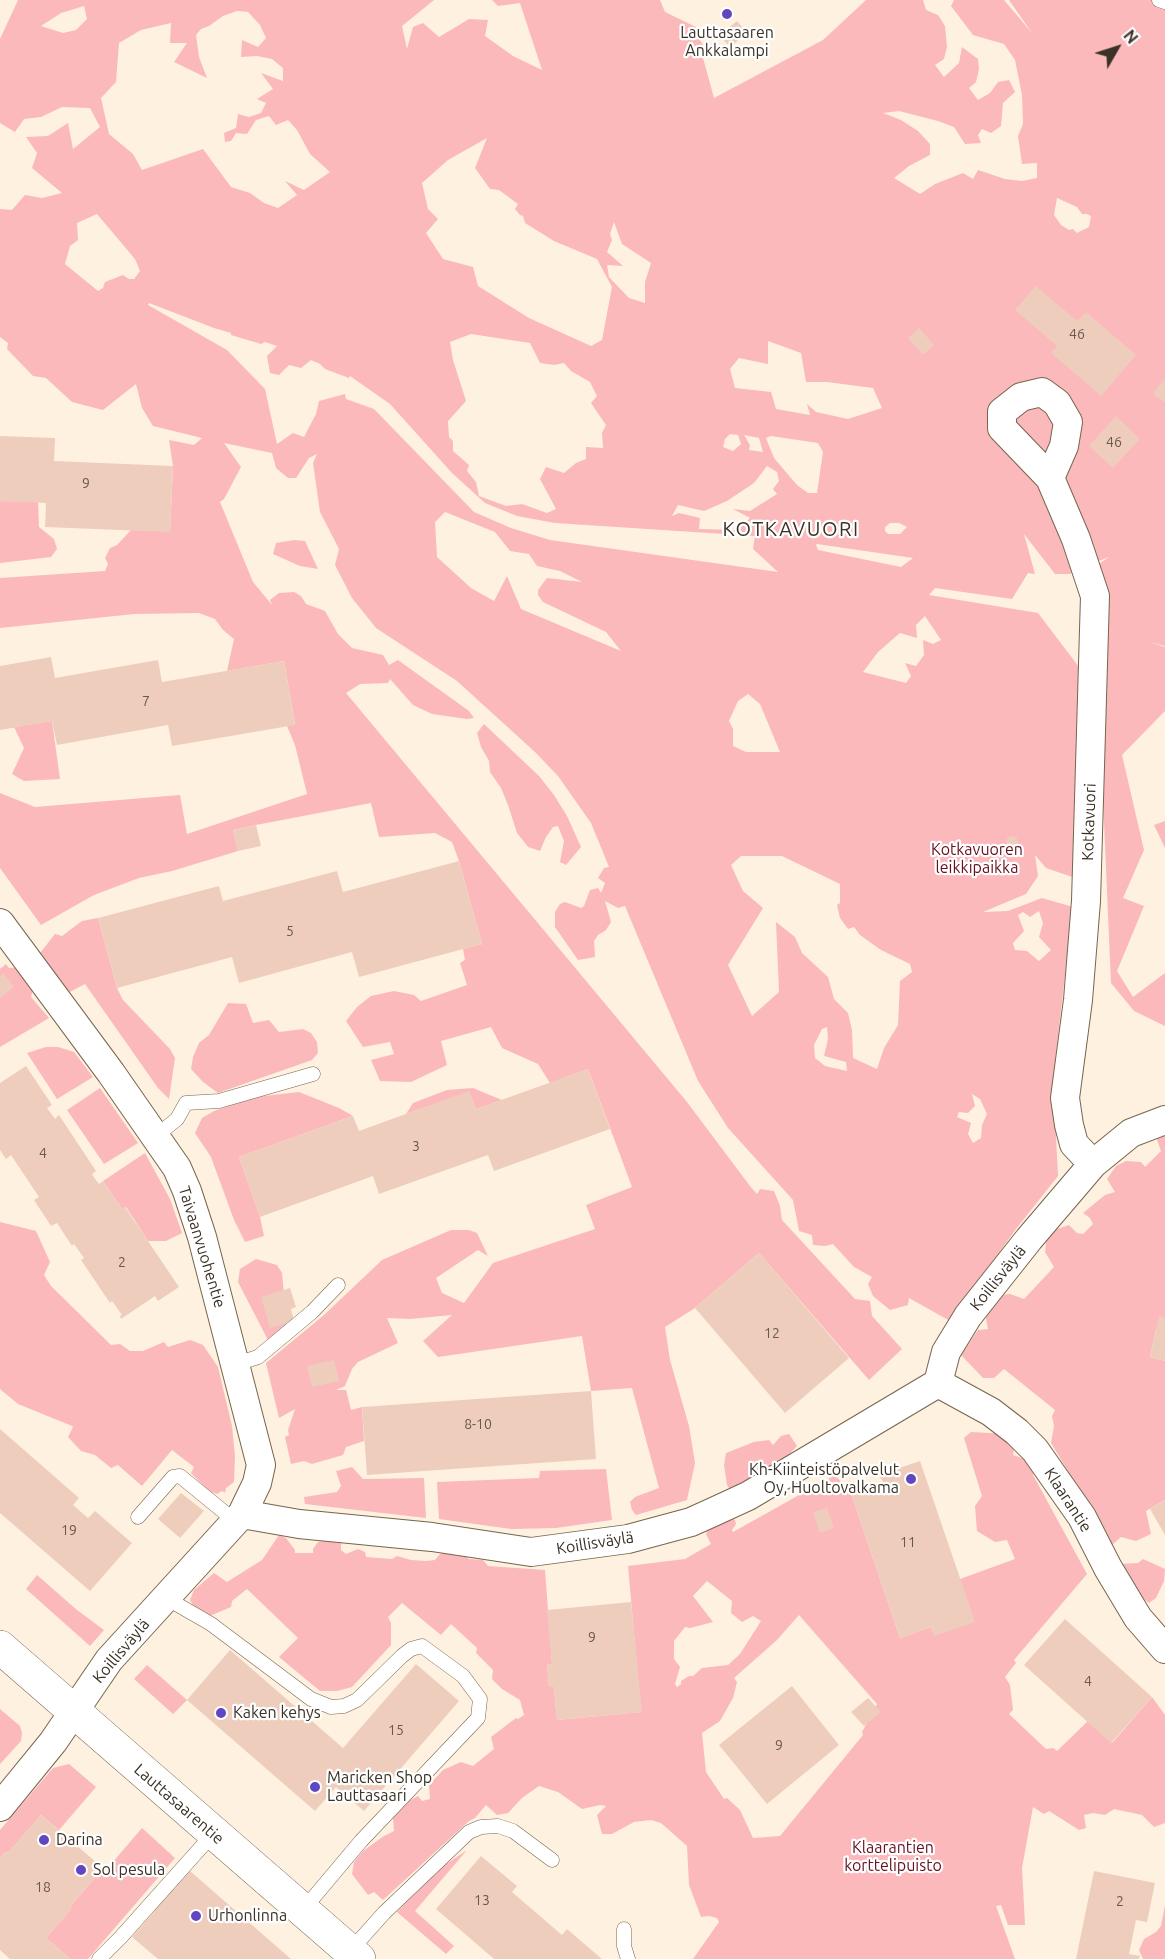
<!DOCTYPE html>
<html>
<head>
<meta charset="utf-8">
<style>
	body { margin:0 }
	#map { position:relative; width:1165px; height:1959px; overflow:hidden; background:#fef1e0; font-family:Ubuntu,sans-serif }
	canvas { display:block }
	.north { position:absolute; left:1087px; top:18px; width:60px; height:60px; -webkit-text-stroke:4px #fff; paint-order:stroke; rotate:51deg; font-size:16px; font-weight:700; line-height:24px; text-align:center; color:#3a3227 }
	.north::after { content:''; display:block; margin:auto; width:21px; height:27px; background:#3a3227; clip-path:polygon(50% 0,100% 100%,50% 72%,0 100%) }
</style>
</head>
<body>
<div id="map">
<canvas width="1165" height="1959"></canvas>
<div class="north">N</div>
</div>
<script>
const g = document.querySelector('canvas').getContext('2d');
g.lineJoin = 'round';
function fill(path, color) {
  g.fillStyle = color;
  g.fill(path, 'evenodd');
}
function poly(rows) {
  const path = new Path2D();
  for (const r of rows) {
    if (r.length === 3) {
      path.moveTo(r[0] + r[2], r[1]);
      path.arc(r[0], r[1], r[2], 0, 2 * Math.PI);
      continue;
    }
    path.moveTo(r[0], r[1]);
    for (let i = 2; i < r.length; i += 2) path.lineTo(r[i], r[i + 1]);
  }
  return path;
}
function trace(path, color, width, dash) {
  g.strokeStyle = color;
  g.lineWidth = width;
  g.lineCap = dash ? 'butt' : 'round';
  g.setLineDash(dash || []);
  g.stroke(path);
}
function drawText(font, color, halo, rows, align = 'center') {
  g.font = font + ' Ubuntu,sans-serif';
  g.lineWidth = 4.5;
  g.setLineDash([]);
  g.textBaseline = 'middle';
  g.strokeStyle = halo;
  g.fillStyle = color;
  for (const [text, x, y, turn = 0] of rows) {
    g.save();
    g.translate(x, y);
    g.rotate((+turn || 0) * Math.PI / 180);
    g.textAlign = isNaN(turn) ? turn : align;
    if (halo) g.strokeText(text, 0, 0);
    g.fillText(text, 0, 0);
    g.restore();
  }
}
const green = poly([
	[18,0,434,0,402,26,407,49,413,27,423,23,439,37,469,19,488,20,485,36,513,56,542,70,520,3,498,6,492,0,660,0,665,12,696,27,699,38,704,47,702,54,714,98,823,40,866,0,923,0,926,10,938,15,945,26,947,47,944,59,935,65,944,77,959,63,962,47,978,59,979,69,976,82,969,88,978,100,990,93,998,82,1009,80,1015,92,1003,103,1001,126,991,133,982,129,978,135,981,143,965,144,954,127,938,121,899,111,883,113,901,120,918,131,930,144,930,155,909,166,894,178,920,194,935,184,963,173,973,179,978,170,1005,179,1022,181,1037,178,1037,163,1022,164,1018,136,1023,124,1022,95,1015,60,1004,44,973,35,951,6,954,0,1004,0,1032,33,1009,0,1165,0,1165,646,1149,642,1165,647,1165,711,1122,755,1144,850,1123,898,1144,906,1117,971,1133,997,1165,973,1165,1026,1134,1011,1111,983,1093,568,1109,557,1075,570,1070,574,1055,574,1024,534,1035,574,1028,573,1012,599,935,588,929,595,1038,613,1082,671,1075,878,1046,868,1035,855,1038,876,1026,894,983,912,1008,911,1042,898,1073,907,1053,1078,1058,1176,1016,1229,950,1321,909,1298,908,1305,890,1310,873,1296,868,1284,872,1277,854,1267,833,1244,825,1246,813,1245,812,1235,799,1231,793,1200,728,1128,698,1081,625,906,618,908,605,901,611,922,606,930,598,935,594,941,595,957,578,960,555,927,555,912,560,904,565,902,581,908,584,906,590,890,598,888,601,893,605,883,598,878,604,868,609,867,591,823,558,776,535,752,457,681,376,628,352,598,335,565,339,549,320,512,313,463,317,454,309,458,296,478,288,478,276,468,272,453,224,443,241,467,224,499,220,502,253,582,272,605,270,600,279,593,294,592,301,596,306,604,325,611,338,634,352,648,383,655,389,665,398,660,469,711,474,718,467,719,432,714,413,705,390,679,388,683,360,684,346,693,687,1102,750,1186,757,1194,760,1189,774,1191,780,1206,782,1220,855,1299,870,1301,872,1316,902,1349,869,1380,759,1253,695,1308,665,1327,670,1360,689,1426,695,1463,687,1500,636,1515,632,1510,630,1502,635,1497,659,1488,632,1388,591,1391,582,1336,438,1357,423,1341,452,1315,410,1319,387,1318,398,1343,358,1362,352,1369,345,1386,336,1390,346,1390,351,1410,362,1407,364,1441,346,1447,343,1455,312,1464,304,1461,291,1464,285,1437,289,1435,288,1430,295,1409,279,1418,266,1363,324,1315,382,1260,451,1230,469,1230,477,1233,488,1256,478,1250,436,1278,442,1293,464,1303,493,1263,595,1229,586,1205,632,1187,588,1069,550,1083,538,1064,502,1048,491,1027,441,1041,447,1065,411,1082,380,1081,371,1060,394,1054,390,1042,363,1047,346,1021,357,1007,371,996,394,991,414,995,421,1001,467,985,460,963,465,960,463,949,482,944,459,861,452,842,435,833,379,837,371,803,256,825,233,830,238,851,172,871,139,878,94,895,41,925,0,868,0,793,35,807,180,795,187,834,307,794,295,745,287,726,295,724,284,661,227,671,234,639,223,630,215,619,199,613,134,614,0,628,0,578,105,571,108,564,105,558,110,548,117,545,131,530,170,531,173,466,169,440,194,445,202,438,153,426,142,408,136,384,103,410,72,402,46,378,33,376,7,349,8,343,0,337,0,209,12,210,25,195,42,198,62,193,32,168,37,153,26,137,48,136,68,123,73,149,100,127,90,108,62,107,41,117,24,119,15,132,0,123,0,39],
	[84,6,87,19,76,30,63,33,41,26,61,13],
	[237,11,248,12,260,25,266,38,258,47,242,40,241,57,257,56,272,59,283,68,283,81,261,73,273,89,257,99,266,103,261,113,249,117,238,114,236,128,224,133,225,142,231,141,236,133,247,134,256,120,269,116,276,125,288,120,297,130,310,154,330,172,304,190,285,181,297,195,278,208,264,203,250,193,231,187,203,149,142,170,133,154,109,134,101,98,116,82,119,43,141,30,171,23,170,43,187,43,174,62,207,78,199,57,196,35,201,29,209,26,223,16],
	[487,138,475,168,490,189,499,190,518,204,515,209,520,215,523,216,525,223,554,241,597,259,612,287,602,340,591,346,529,318,478,286,473,267,443,259,426,233,438,219,428,209,422,183,448,160],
	[1057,198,1077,207,1082,214,1087,214,1091,216,1089,227,1077,233,1073,229,1069,230,1061,225,1054,215],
	[97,214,135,259,140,271,134,279,129,279,123,275,105,282,103,288,98,291,65,264,70,246,78,240,77,223],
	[614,222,622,244,651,263,645,282,645,303,629,298,609,277,607,265,623,266,607,252,612,240,610,234],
	[149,303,214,328,231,333,231,335,261,344,265,342,277,346,267,356,270,373,279,375,289,365,301,368,311,360,320,364,325,369,349,378,350,376,390,404,452,473,485,503,517,516,555,523,755,536,753,549,778,572,550,540,511,528,474,512,374,409,346,399,345,394,319,401,316,414,304,437,293,433,277,444,265,389,227,350,148,305],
	[471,334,530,343,540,363,554,365,564,363,571,371,590,382,597,396,591,403,606,425,602,433,603,448,586,447,586,459,576,463,564,473,546,467,540,479,556,509,547,513,522,504,506,506,479,496,476,482,467,471,469,465,453,451,453,441,449,437,448,421,466,401,453,360,450,342],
	[768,341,801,353,806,382,827,382,873,388,882,408,848,419,816,412,807,404,810,415,776,409,771,392,735,388,730,369,739,358,768,364],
	[730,434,738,435,741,444,733,451,723,447,725,439],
	[744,435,759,438,763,452,749,450,750,445],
	[771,436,818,443,823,452,817,493,808,493,797,485,774,458,766,438],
	[767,466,777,472,779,481,773,489,777,494,750,511,733,509,750,518,738,530,699,529,700,518,679,513,672,516,678,505,704,511,727,501,754,483],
	[445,512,495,532,510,551,529,554,537,566,560,571,582,582,547,578,538,590,538,595,543,602,606,632,621,651,521,609,507,576,494,601,471,588,437,557,435,522],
	[890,523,899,523,907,527,900,534,888,534,885,531,885,527],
	[816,545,817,544,913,558,901,567,818,550],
	[925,616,941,640,933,644,923,640,924,655,916,666,905,663,911,676,906,683,863,672,878,652,900,633,917,638,916,625],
	[748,694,760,704,780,752,746,752,733,746,733,729,729,721,738,701],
	[741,856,782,856,840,884,840,903,837,905,840,918,848,929,854,927,860,935,881,950,910,964,912,972,900,981,898,1025,884,1048,877,1069,853,1058,852,1030,848,1013,834,999,828,977,802,953,795,937,776,922,779,992,752,1016,728,965,763,908,743,891,731,865],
	[1039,911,1043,923,1039,937,1051,950,1039,961,1027,951,1015,950,1013,943,1024,931,1018,915,1023,912,1030,917],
	[827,1027,828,1039,824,1056,846,1062,847,1071,825,1066,815,1058,814,1045,822,1029],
	[972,1094,980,1099,987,1114,982,1125,981,1138,973,1143,968,1134,971,1123,957,1117,959,1112,968,1113,975,1106],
	[0,501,38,502,39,527,54,539,57,549,51,557,0,563],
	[294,540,305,541,318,569,300,566,273,554,276,543],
	[52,721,60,779,24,781,12,774,24,748,14,727],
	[484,724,539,776,554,795,567,816,581,847,566,865,560,862,564,841,558,826,553,827,546,837,540,851,528,847,517,833,508,805,501,788,490,772,489,761,481,747,477,733],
	[1165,821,1165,848,1154,825],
	[98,918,117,988,123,1000,170,1049,175,1058,169,1099,158,1088,85,984,66,994,40,953,55,934,62,936,82,921],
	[6,964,9,968,23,967,33,990,31,997,49,1018,0,1047,0,969],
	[228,1003,246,1004,253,1023,269,1020,279,1032,303,1029,311,1033,317,1042,318,1053,312,1060,218,1093,203,1082,191,1069,193,1057,199,1043,209,1035],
	[46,1047,58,1047,74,1052,93,1077,57,1099,27,1053],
	[100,1088,138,1143,104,1164,67,1110],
	[473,1088,502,1100,476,1109,469,1092,406,1114,413,1103,447,1090],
	[299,1092,339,1108,353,1116,239,1157,260,1217,264,1236,245,1242,234,1220,211,1157,195,1133,202,1118,214,1111,255,1097],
	[1165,1117,1165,1327,1156,1329,1150,1357,1165,1361,1165,1500,1146,1511,1151,1534,1136,1541,1121,1537,1112,1545,1051,1443,1054,1426,1052,1416,1055,1410,1004,1369,994,1378,983,1378,961,1355,978,1330,988,1329,985,1314,995,1305,1001,1295,1010,1294,1024,1299,1054,1267,1045,1252,1047,1235,1057,1229,1069,1225,1077,1233,1083,1234,1093,1224,1090,1218,1083,1213,1105,1195,1115,1192,1107,1179,1116,1166,1126,1161,1141,1162,1145,1167,1161,1151,1155,1134],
	[145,1153,170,1199,182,1233,166,1241,148,1241,126,1207,122,1209,103,1181],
	[0,1222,36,1231,50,1262,44,1275,51,1286,111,1345,120,1344,130,1351,143,1351,164,1342,168,1347,190,1340,203,1345,218,1367,232,1426,235,1456,234,1482,226,1488,225,1493,222,1491,217,1494,209,1491,191,1473,194,1467,172,1450,142,1486,118,1465,111,1468,95,1455,81,1451,68,1437,73,1427,72,1426,18,1404,0,1389],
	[256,1259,277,1265,282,1273,287,1329,269,1342,238,1282,240,1269],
	[971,1432,1006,1434,1015,1442,1013,1455,1034,1462,1033,1475,1087,1574,1014,1660,1016,1663,1005,1677,1010,1685,1013,1710,1009,1714,1046,1749,1053,1748,1057,1751,1088,1721,1112,1743,1152,1697,1165,1715,1165,1823,1154,1827,1142,1815,1114,1809,1105,1815,1093,1813,1084,1815,1086,1828,1079,1830,1049,1811,1044,1814,1033,1807,1022,1868,1025,1925,1008,1925,1001,1905,996,1906,1015,1959,693,1959,719,1922,717,1918,709,1916,701,1917,689,1885,687,1846,661,1823,651,1820,634,1822,612,1834,602,1834,597,1815,606,1806,600,1805,582,1809,558,1792,539,1786,522,1798,508,1813,497,1815,486,1805,475,1818,469,1821,383,1900,374,1892,368,1895,352,1874,354,1862,363,1851,384,1836,394,1831,393,1818,396,1808,418,1796,422,1801,430,1799,429,1785,443,1770,461,1762,473,1766,494,1749,491,1737,516,1718,518,1719,524,1715,520,1700,502,1689,492,1679,493,1670,476,1653,477,1648,451,1624,441,1635,402,1603,388,1617,391,1623,391,1645,352,1687,337,1691,320,1691,279,1657,298,1638,247,1589,232,1601,231,1607,212,1615,204,1615,194,1607,190,1600,194,1590,214,1573,227,1582,262,1560,279,1535,286,1538,295,1550,295,1553,313,1553,313,1549,318,1542,333,1539,341,1542,341,1550,346,1554,358,1549,365,1552,366,1557,392,1559,397,1556,411,1560,426,1561,435,1560,440,1554,458,1550,469,1559,483,1560,488,1566,545,1570,552,1664,547,1665,549,1687,554,1687,557,1720,641,1712,628,1566,685,1559,711,1544,706,1534,708,1528,728,1515,735,1520,736,1524,732,1530,733,1532,835,1475,851,1493,900,1638,931,1627,934,1635,960,1579,1015,1559,1007,1540,995,1542,977,1531,975,1506,982,1496,964,1438],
	[707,1581,732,1601,731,1613,742,1622,753,1616,761,1621,740,1654,728,1665,702,1668,693,1676,689,1676,681,1681,681,1684,677,1687,675,1684,680,1667,674,1659,674,1641,685,1627,690,1628,713,1622,693,1596],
	[799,1615,877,1704,862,1732,863,1735,780,1836,753,1838,740,1810,727,1798,724,1799,706,1772,702,1733,720,1721,733,1698,737,1682,734,1678,777,1640],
	[789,1434,797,1446,782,1462,735,1497,727,1485,724,1465,726,1453,754,1442,769,1440,773,1445,781,1436],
	[352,1467,363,1479,424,1478,426,1518,305,1504,304,1497,337,1492,341,1486,336,1471],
	[606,1469,612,1520,556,1528,511,1529,439,1519,437,1482,539,1478,540,1471],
	[1143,1559,1165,1569,1164,1581,1156,1598,1149,1603,1128,1588,1118,1564,1138,1563],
	[37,1575,77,1610,104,1630,90,1646,26,1589],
	[147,1665,187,1700,173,1714,134,1679],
	[0,1709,20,1726,22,1733,21,1741,0,1764],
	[69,1764,96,1787,59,1830,41,1815,8,1853,6,1852,0,1858,0,1830,53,1768],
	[142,1828,175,1858,88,1959,70,1959,46,1938,71,1909,70,1907,103,1868,106,1870],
	[467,1850,415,1911,454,1946,446,1954,397,1912,436,1871],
	[1165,1905,1165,1959,1143,1959,1139,1950,1144,1939,1156,1932,1161,1926]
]);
const building = poly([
	[737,21,747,33,730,47,719,35],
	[1036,286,1077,321,1086,312,1136,355,1101,396,1051,353,1057,346,1015,310],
	[919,328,934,345,923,355,908,338],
	[1164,379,1165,380,1165,403,1153,394],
	[1116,416,1140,439,1113,468,1089,446],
	[0,436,55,438,54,461,173,466,170,532,45,527,46,503,0,501],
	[51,657,55,678,158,660,162,682,284,661,295,725,172,746,168,725,57,745,52,721,0,730,0,666],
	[256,825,261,846,238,851,233,830],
	[1012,842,6],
	[459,861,482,944,359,977,352,952,239,983,232,957,117,988,98,918,219,886,223,901,337,871,343,892],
	[3,973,14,987,0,998,0,976],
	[26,1066,52,1105,47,1108,50,1112,55,1119,59,1115,96,1171,92,1174,95,1179,99,1184,103,1181,122,1209,125,1207,179,1287,158,1301,155,1296,121,1319,120,1316,122,1315,112,1301,110,1303,81,1260,84,1258,74,1244,72,1246,57,1223,51,1226,34,1200,39,1197,11,1155,6,1159,0,1150,0,1083],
	[588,1069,610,1129,494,1171,488,1155,379,1194,373,1176,260,1217,239,1157,353,1116,359,1131,469,1091,476,1109],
	[759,1253,849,1358,785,1413,695,1308],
	[290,1288,296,1307,291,1309,294,1321,270,1328,261,1297],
	[1159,1316,1165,1318,1165,1361,1150,1357],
	[334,1360,339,1381,312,1387,307,1366],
	[591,1391,596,1459,367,1475,362,1407],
	[0,1429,79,1498,73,1505,88,1518,95,1511,132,1543,90,1591,0,1513],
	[920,1461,975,1622,934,1636,931,1627,900,1638,851,1493,883,1482,879,1475],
	[181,1493,204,1511,180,1538,158,1519],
	[1165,1500,1165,1535,1150,1509],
	[827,1508,834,1528,820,1533,813,1512],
	[631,1602,642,1712,557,1720,554,1687,549,1687,547,1665,552,1664,547,1610],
	[1065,1619,1152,1697,1111,1743,1024,1665],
	[230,1650,343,1748,416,1664,459,1701,364,1811,336,1787,315,1811,187,1700],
	[792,1686,839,1745,767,1804,719,1745],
	[868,1698,881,1712,864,1726,851,1712],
	[41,1815,103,1868,70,1907,72,1908,46,1938,70,1959,10,1959,0,1950,0,1858,6,1852,8,1853],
	[481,1856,517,1886,512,1892,562,1935,567,1929,602,1959,494,1959,436,1909],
	[190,1871,291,1959,158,1959,132,1937,155,1911,152,1907,166,1891,169,1894],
	[1094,1871,1155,1883,1147,1922,1136,1920,1129,1954,1140,1956,1139,1959,1076,1959]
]);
const lane = poly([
	[1159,0,1165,2],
	[156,1136,177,1119,186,1103,219,1101,313,1074],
	[236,1364,258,1357,312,1312,338,1285],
	[138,1517,173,1477,180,1476,235,1521],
	[166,1598,211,1624,311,1699,331,1707,344,1706,357,1700,402,1656,411,1649,422,1646,463,1676,480,1699,478,1718,361,1841,303,1910],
	[624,1929,624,1946,628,1959],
	[350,1951,384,1913,469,1832,481,1827,498,1826,513,1831,552,1860],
	[99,1959,121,1937,213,1834]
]);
const street = poly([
	[1050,478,1064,446,1068,422,1057,403,1042,392,1021,397,1002,412,1002,428,1050,478,1076,539,1095,596,1086,901,1078,1000,1065,1098,1069,1125,1074,1144,1093,1164],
	[0,923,111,1073,177,1168,187,1191,202,1237,261,1465,257,1483,242,1514,109,1660,53,1742,0,1807],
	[938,1383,991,1412,1017,1432,1035,1450,1082,1517,1108,1568,1138,1618,1165,1649],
	[242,1514,299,1524,432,1537,531,1552,628,1539,691,1522,711,1513,748,1496,938,1383,946,1352,968,1316,1029,1239,1093,1164,1131,1133,1165,1120]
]);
const secondary = poly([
	[0,1647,359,1959]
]);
const markers = [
	[727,14,6,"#6046bf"],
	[911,1479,6,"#6046bf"],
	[221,1713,6,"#6046bf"],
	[315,1787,6,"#6046bf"],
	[44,1840,6,"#6046bf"],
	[81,1870,6,"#6046bf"],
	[196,1916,6,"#6046bf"]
];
const numberNames = [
	["46",1077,334],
	["46",1114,442],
	["9",86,483],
	["7",146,701],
	["5",290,931],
	["3",416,1146],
	["4",43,1153],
	["2",122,1262],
	["12",772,1333],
	["8-10",478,1424],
	["19",69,1530],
	["11",908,1542],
	["9",592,1637],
	["4",1088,1681],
	["15",396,1730],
	["9",779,1745],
	["18",43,1887],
	["13",482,1900],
	["2",1120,1901]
];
const poiNames = [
	["Lauttasaaren",727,33,"center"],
	["Ankkalampi",727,51,"center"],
	["Kh-Kiinteistöpalvelut",899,1470,"right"],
	["Oy, Huoltovalkama",899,1488,"right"],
	["Kaken kehys",233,1713],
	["Maricken Shop",327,1778],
	["Lauttasaari",327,1796],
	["Darina",56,1840],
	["Sol pesula",93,1870],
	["Urhonlinna",208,1916]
];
const streetNames = [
	["Kotkavuori",1089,822,-88],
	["Taivaanvuohentie",202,1247,73],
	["Koillisväylä",998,1278,-51],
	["Klaarantie",1068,1500,57],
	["Koillisväylä",595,1543,-9],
	["Koillisväylä",121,1651,-50],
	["Lauttasaarentie",179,1804,41]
];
const parkNames = [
	["Kotkavuoren",977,850],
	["leikkipaikka",977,868],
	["Klaarantien",893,1848],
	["korttelipuisto",893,1866]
];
const quarterNames = [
	["KOTKAVUORI",791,529]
];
fill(green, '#fbb9bb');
fill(building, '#efcdbd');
trace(lane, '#77654c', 15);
trace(street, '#77654c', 30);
trace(secondary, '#77654c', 34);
trace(lane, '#fff', 14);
trace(street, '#fff', 28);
trace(secondary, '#fff', 33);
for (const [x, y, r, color] of markers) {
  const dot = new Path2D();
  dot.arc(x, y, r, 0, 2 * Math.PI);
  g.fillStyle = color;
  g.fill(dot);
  trace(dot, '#fff', 2);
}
drawText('14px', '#67594c', null, numberNames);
drawText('16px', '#3a3227', '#fff', poiNames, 'left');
drawText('16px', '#3a3227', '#fff', streetNames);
drawText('16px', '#651120', '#fff', parkNames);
g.letterSpacing = '1.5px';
drawText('20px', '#3a3227', '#fff', quarterNames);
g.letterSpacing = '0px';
</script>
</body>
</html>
